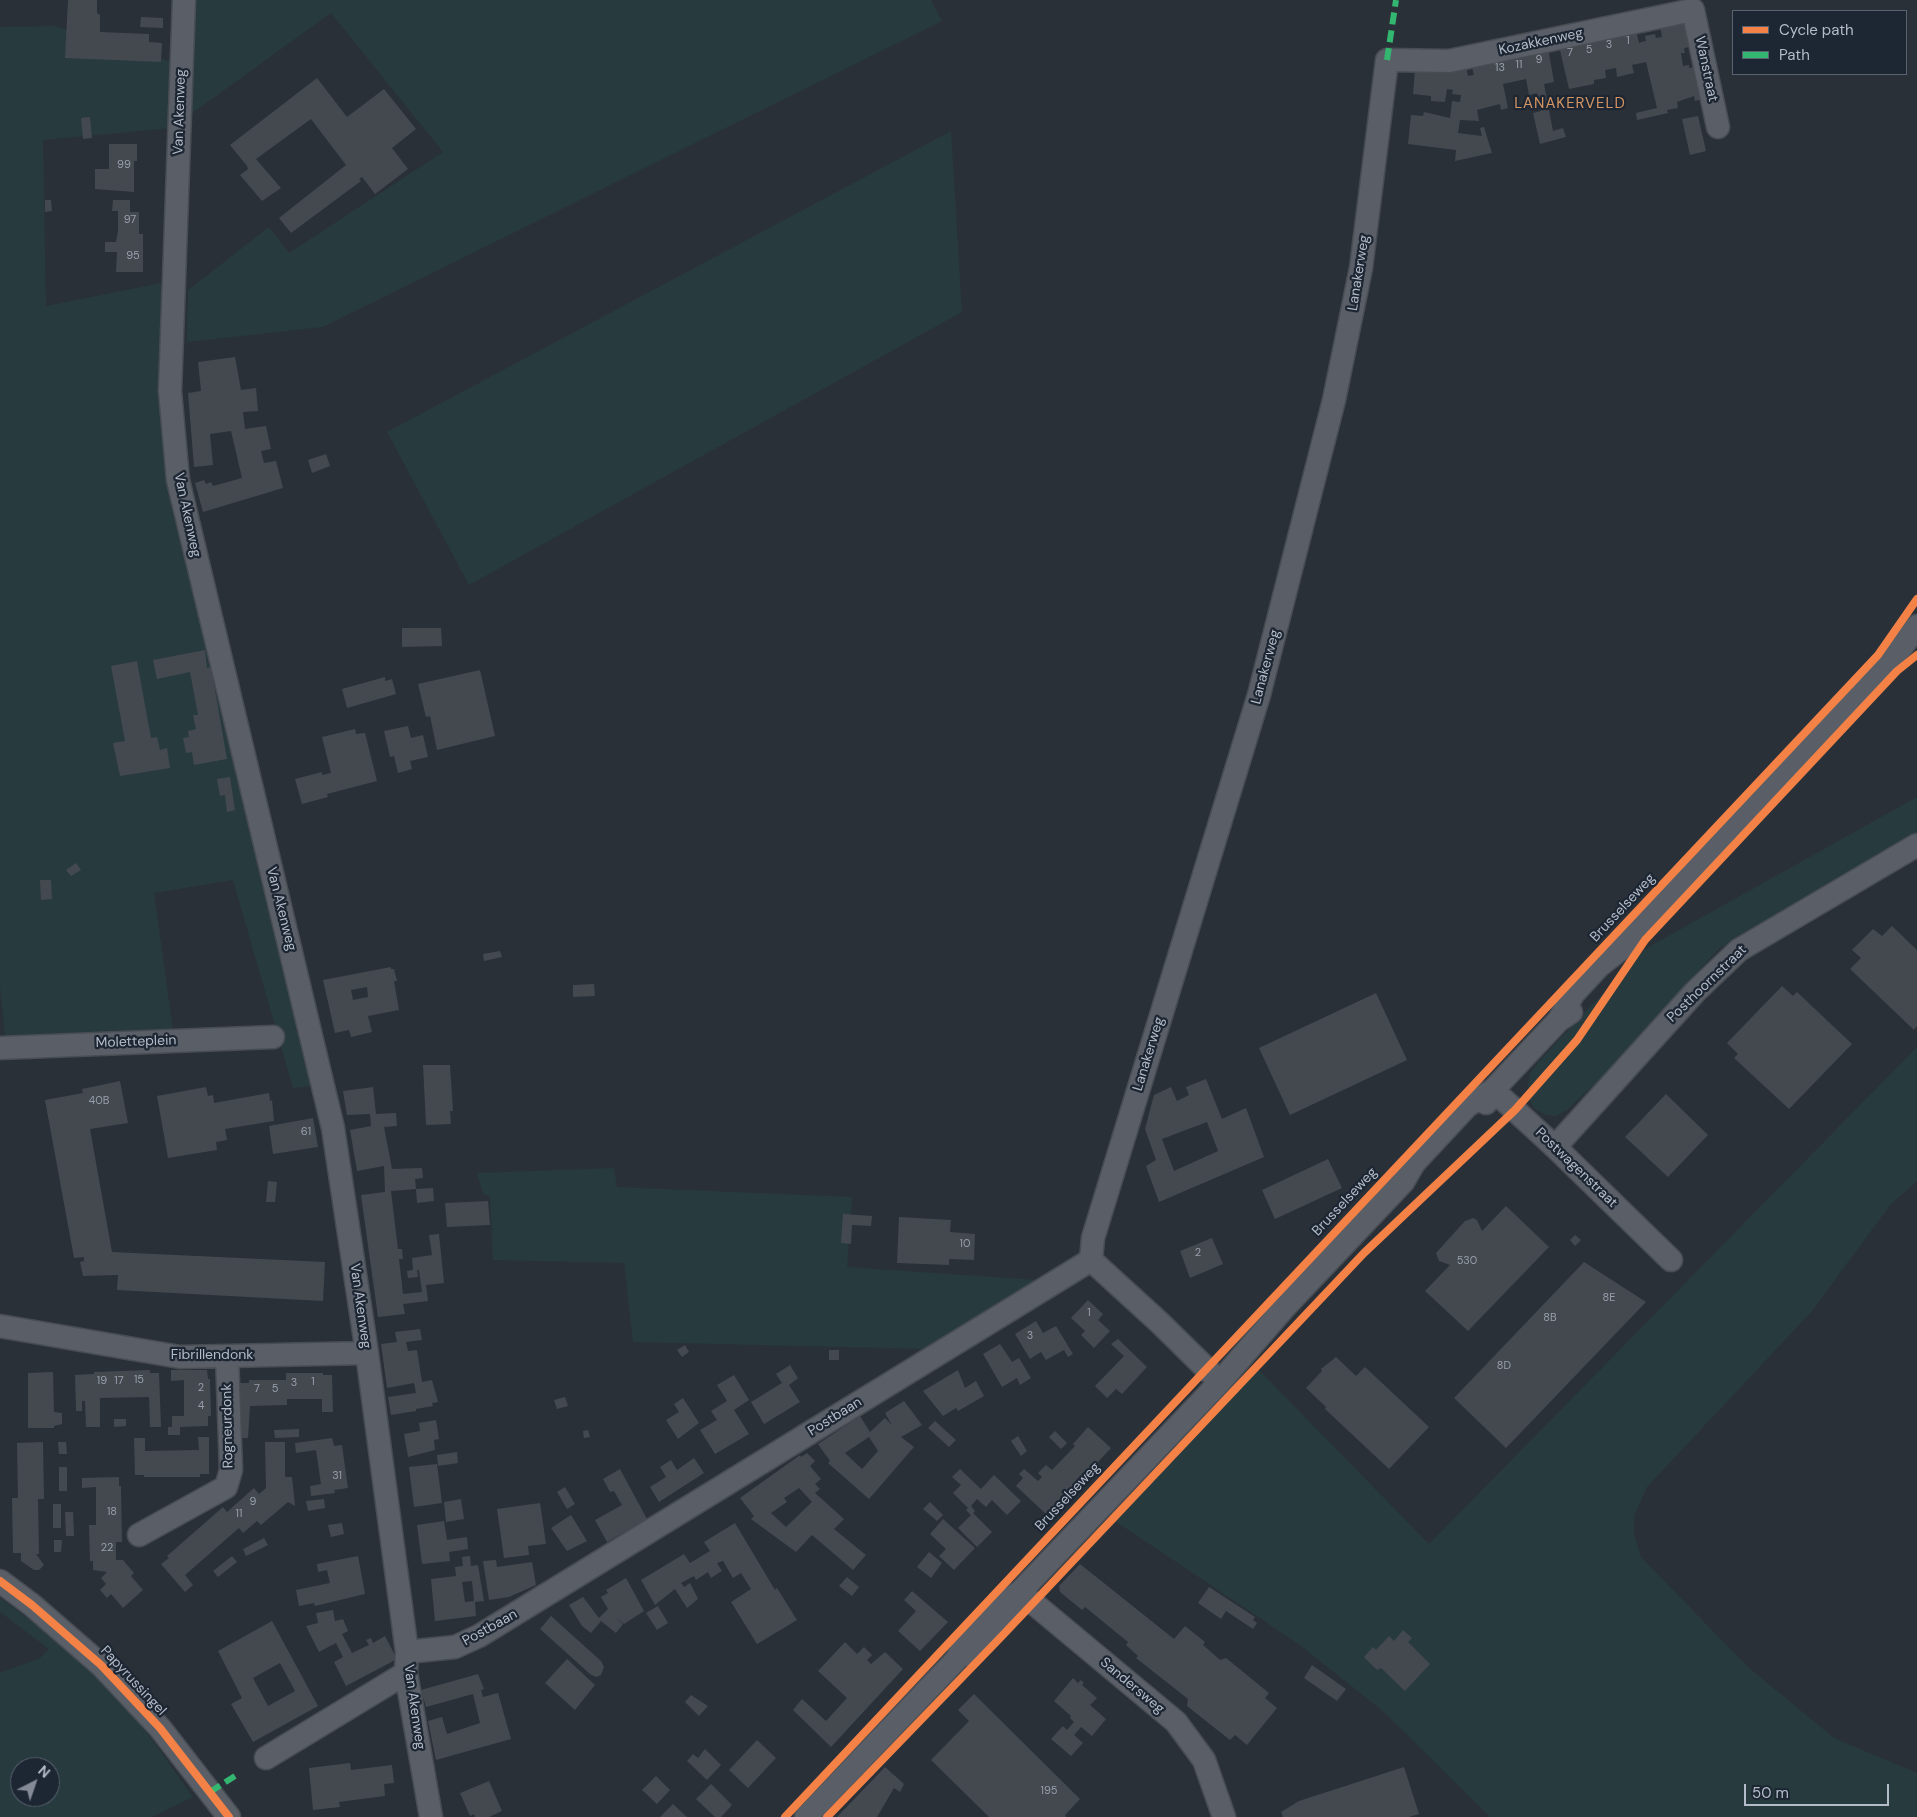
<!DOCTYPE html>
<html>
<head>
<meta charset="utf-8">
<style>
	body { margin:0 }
	#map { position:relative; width:1917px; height:1817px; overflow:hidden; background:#2a3038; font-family:"DM Sans",sans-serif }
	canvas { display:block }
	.legend { position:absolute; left:1732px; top:10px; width:175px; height:65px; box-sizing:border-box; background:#1d2633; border:1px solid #59626f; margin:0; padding:6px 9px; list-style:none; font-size:15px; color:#b4bcc9 }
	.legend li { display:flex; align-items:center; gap:10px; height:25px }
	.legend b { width:25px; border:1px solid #59626f }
	.north { position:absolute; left:10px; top:1757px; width:50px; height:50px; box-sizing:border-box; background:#1d2633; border:1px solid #59626f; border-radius:50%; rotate:41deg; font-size:14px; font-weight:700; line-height:20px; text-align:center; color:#b4bcc9 }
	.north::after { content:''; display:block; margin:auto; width:18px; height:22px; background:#848b96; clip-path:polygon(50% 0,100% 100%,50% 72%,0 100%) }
	.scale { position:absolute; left:1744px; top:1784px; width:145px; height:22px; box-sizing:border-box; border:2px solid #b4bcc9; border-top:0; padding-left:6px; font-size:15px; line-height:18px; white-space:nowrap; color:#b4bcc9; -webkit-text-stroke:4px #1d2633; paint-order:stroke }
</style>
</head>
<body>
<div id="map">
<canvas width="1917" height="1817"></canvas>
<ul class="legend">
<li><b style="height:6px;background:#f48246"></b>Cycle path</li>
<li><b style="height:6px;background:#33b770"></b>Path</li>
</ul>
<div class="north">N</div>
<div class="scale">50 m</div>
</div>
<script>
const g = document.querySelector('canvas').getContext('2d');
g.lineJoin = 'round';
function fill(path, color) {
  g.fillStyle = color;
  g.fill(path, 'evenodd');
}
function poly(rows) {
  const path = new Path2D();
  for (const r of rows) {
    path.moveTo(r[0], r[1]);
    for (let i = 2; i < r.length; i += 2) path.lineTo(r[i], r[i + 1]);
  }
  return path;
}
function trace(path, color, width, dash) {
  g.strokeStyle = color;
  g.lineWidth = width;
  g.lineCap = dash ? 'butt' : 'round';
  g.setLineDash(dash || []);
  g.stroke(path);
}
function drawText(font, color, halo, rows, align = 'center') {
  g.font = font + ' "DM Sans",sans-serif';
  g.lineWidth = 4.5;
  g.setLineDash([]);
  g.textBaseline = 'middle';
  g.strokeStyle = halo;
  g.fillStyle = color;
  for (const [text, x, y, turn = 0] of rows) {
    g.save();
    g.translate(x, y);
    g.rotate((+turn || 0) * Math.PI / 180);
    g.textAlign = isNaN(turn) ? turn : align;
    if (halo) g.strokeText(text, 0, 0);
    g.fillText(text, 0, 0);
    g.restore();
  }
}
const green = poly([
	[194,0,931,0,942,21,323,327,187,342,188,290,269,227,289,253,443,152,331,13,191,114],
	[55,26,173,62,172,128,43,140,46,306,161,283,162,432,176,510,312,1086,293,1088,233,880,154,893,174,1037,5,1037,0,985,0,27],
	[951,131,962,312,469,585,387,432],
	[1917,797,1917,832,1719,949,1603,1076,1567,1110,1556,1116,1546,1115,1535,1109,1529,1100,1528,1084,1530,1073,1539,1061,1645,949],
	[1917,1047,1917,1181,1891,1204,1811,1312,1647,1487,1634,1516,1634,1534,1641,1557,1748,1667,1834,1738,1917,1773,1917,1817,1490,1817,1384,1712,1300,1645,1115,1521,1258,1369,1429,1544],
	[614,1168,617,1187,852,1197,847,1267,1038,1280,927,1349,633,1342,624,1263,493,1260,490,1196,483,1194,477,1173],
	[0,1598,73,1652,117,1695,151,1738,193,1797,152,1817,0,1817,0,1673,40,1658,49,1649,0,1612],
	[20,1767,50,1767,50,1797,20,1797]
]);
const building = poly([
	[68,0,97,0,97,13,100,15,100,32,149,34,149,42,162,43,161,62,65,58],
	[141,17,163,18,163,28,140,27],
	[1691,22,1696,46,1684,48,1685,53,1681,53,1683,66,1689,65,1689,68,1700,66,1707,98,1695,101,1694,96,1677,102,1678,108,1667,110,1668,113,1637,120,1636,113,1657,108,1646,62,1632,65,1634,73,1617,77,1616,68,1605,70,1606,78,1594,80,1594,84,1569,89,1559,46,1636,30,1639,43,1642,42,1646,41,1645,36,1655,34,1656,38,1662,37,1660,25],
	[1548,48,1554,82,1544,84,1553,131,1563,128,1566,137,1540,144,1533,113,1541,111,1537,93,1529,95,1526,79,1503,84,1508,108,1501,110,1500,104,1477,110,1479,121,1460,120,1458,133,1482,136,1480,128,1484,127,1492,153,1455,161,1456,150,1408,144,1411,115,1423,116,1424,112,1450,118,1452,101,1460,102,1461,95,1452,94,1453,90,1447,89,1445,102,1431,101,1431,96,1413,94,1415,69,1466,66,1468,76,1474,75,1471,64],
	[317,78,347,117,384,89,416,129,392,148,408,169,375,194,362,177,359,179,361,181,291,233,279,218,346,165,311,119,256,159,281,188,262,201,240,175,248,169,247,166,230,145],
	[1698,116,1706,151,1690,155,1682,119],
	[90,117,92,138,83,139,81,118],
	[109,144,137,144,137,161,134,161,134,192,95,189,95,169,109,169],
	[45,200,51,200,52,211,45,212],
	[113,200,130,200,130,212,139,212,139,234,143,234,143,272,116,272,117,252,105,252,105,242,116,242,118,232,118,211,112,211],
	[235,357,241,390,256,388,258,411,243,412,245,429,266,426,271,449,261,451,264,463,276,461,283,488,203,512,195,483,204,480,206,484,211,482,213,486,242,478,231,431,210,434,213,465,194,467,188,393,201,391,198,362],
	[326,454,330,466,312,473,308,460],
	[402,628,441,628,442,646,402,647],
	[205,650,207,668,211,667,227,759,194,765,192,752,186,753,183,738,189,737,188,731,196,729,193,715,198,715,190,672,157,679,153,660],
	[137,661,151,738,157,737,160,750,167,748,170,768,120,776,113,743,125,741,111,666],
	[480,670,495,736,437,750,430,716,426,717,418,684],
	[385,677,385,681,392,679,396,694,347,708,342,689],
	[408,726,411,738,423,735,428,757,410,761,412,769,398,773,394,756,390,757,384,731],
	[355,729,356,734,365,733,377,781,327,794,328,797,302,804,295,779,322,772,322,775,331,773,322,737],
	[230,777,235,810,227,812,225,795,220,796,217,779],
	[76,863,81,870,71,876,66,870],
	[40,880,51,880,52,899,41,900],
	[1892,926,1917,950,1917,1026,1914,1030,1850,969,1861,958,1852,950,1873,929,1882,936],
	[500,951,502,957,484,961,483,954],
	[391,967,391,969,394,969,397,981,394,981,399,1010,368,1016,372,1032,351,1037,349,1030,335,1033,323,980],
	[367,987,368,997,353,1000,351,990],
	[594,984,595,996,573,997,573,985],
	[1782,986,1793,996,1797,992,1852,1044,1789,1109,1734,1058,1738,1054,1727,1043],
	[1376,993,1407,1060,1290,1115,1259,1048],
	[423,1065,450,1065,453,1111,450,1111,451,1124,426,1125],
	[1206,1079,1222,1119,1246,1108,1264,1157,1159,1202,1146,1166,1156,1160,1145,1129,1154,1095,1171,1087,1177,1101,1189,1095,1186,1087],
	[1207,1122,1218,1151,1174,1171,1162,1139],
	[120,1081,128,1123,90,1129,112,1252,325,1262,323,1301,117,1290,118,1275,83,1276,80,1262,84,1261,84,1257,74,1258,45,1100,83,1093,82,1089],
	[206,1087,208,1096,213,1095,214,1103,269,1093,270,1101,272,1100,274,1121,225,1129,227,1140,216,1142,217,1150,168,1158,157,1096],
	[373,1087,376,1114,396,1113,397,1126,384,1127,392,1169,422,1168,423,1178,415,1179,416,1189,391,1191,398,1249,402,1249,403,1259,399,1259,403,1294,422,1292,419,1270,417,1270,418,1277,408,1278,407,1271,413,1270,412,1258,432,1255,429,1235,439,1234,444,1283,426,1285,428,1301,403,1304,405,1314,378,1317,361,1195,385,1192,384,1166,357,1171,350,1130,371,1126,370,1114,347,1115,343,1091],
	[1666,1094,1708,1135,1668,1177,1625,1137],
	[313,1118,318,1147,273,1154,269,1126],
	[1328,1159,1342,1188,1275,1219,1262,1190],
	[268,1181,277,1182,275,1202,266,1202],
	[433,1188,434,1201,417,1203,416,1189],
	[488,1201,490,1225,447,1227,445,1203],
	[1506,1206,1549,1247,1468,1331,1425,1291,1450,1265,1439,1261,1436,1253,1465,1221,1473,1218,1477,1220,1482,1231],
	[843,1214,872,1216,871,1226,852,1225,851,1244,841,1243],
	[899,1217,951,1220,950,1232,975,1234,974,1260,949,1259,949,1265,897,1263],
	[1575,1235,1581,1240,1575,1246,1570,1240],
	[1212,1238,1223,1264,1190,1278,1180,1251],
	[1584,1262,1646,1302,1506,1448,1454,1398],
	[1088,1300,1103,1314,1098,1320,1110,1331,1094,1348,1081,1335,1085,1331,1071,1318],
	[1036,1321,1043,1333,1056,1326,1073,1354,1068,1357,1064,1350,1046,1360,1041,1352,1030,1359,1015,1334],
	[420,1329,422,1340,406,1342,408,1351,417,1350,422,1382,432,1380,438,1402,432,1403,433,1406,416,1409,416,1411,391,1415,388,1397,416,1393,414,1383,387,1388,381,1344,397,1342,395,1332],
	[1118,1339,1147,1367,1122,1394,1116,1389,1107,1398,1095,1386,1124,1356,1111,1344],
	[1000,1344,1012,1362,1019,1358,1031,1378,1020,1385,1017,1378,1002,1387,983,1354],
	[685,1345,689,1352,682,1357,677,1350],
	[829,1350,839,1350,839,1360,829,1360],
	[1336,1357,1356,1376,1365,1367,1429,1427,1389,1469,1325,1409,1326,1407,1306,1388,1322,1371,1321,1369],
	[790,1365,798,1378,789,1385,800,1402,764,1424,751,1402,782,1383,776,1374],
	[150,1370,150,1373,159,1373,161,1427,150,1427,149,1397,100,1398,100,1427,86,1427,85,1401,82,1401,82,1411,76,1411,75,1375,94,1374,94,1372],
	[171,1370,207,1370,208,1379,210,1379,211,1416,208,1416,208,1426,180,1427,180,1435,168,1435,168,1427,172,1427,172,1416,184,1416,184,1380,171,1381],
	[958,1370,965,1388,976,1381,984,1396,958,1411,956,1408,943,1416,923,1391],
	[53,1372,54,1412,62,1413,62,1424,54,1426,54,1428,28,1428,28,1373],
	[286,1373,323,1373,323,1375,332,1375,333,1412,322,1412,322,1399,287,1399,287,1405,250,1406,248,1438,241,1438,240,1383,249,1383,249,1380,286,1380],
	[734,1375,749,1400,734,1410,749,1434,715,1454,700,1430,717,1420,711,1411,727,1401,717,1385],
	[565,1397,568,1406,557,1409,554,1400],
	[683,1398,699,1423,678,1439,666,1420,679,1412,674,1404],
	[904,1401,922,1425,901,1437,914,1447,869,1499,828,1463,830,1461,818,1444,860,1416,870,1432,885,1418,892,1425,885,1413],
	[869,1437,878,1451,862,1469,845,1453],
	[114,1419,126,1419,126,1426,114,1427],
	[436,1420,439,1439,434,1440,435,1450,408,1457,404,1434,420,1431,419,1423],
	[935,1421,956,1440,949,1447,928,1428],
	[1088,1427,1111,1448,1048,1516,1016,1486,1023,1478,1019,1474,1024,1469,1038,1481,1042,1477,1038,1473,1046,1465,1052,1470,1075,1446,1073,1444],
	[299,1429,299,1437,275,1438,274,1430],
	[588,1430,590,1437,584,1438,583,1431],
	[1055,1431,1067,1443,1061,1449,1049,1437],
	[1018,1436,1027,1451,1021,1456,1011,1441],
	[198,1437,209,1437,209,1474,200,1474,200,1477,144,1477,144,1475,135,1475,134,1438,145,1438,145,1451,199,1450],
	[332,1438,334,1446,342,1445,348,1488,334,1490,335,1493,311,1496,310,1486,321,1484,316,1450,296,1453,295,1443],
	[43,1442,44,1499,38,1499,39,1554,36,1554,44,1565,39,1570,34,1570,21,1561,21,1553,13,1553,12,1498,18,1498,17,1443],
	[58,1442,66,1442,67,1454,59,1454],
	[265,1442,285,1442,285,1477,292,1477,295,1506,288,1502,261,1525,257,1521,243,1533,239,1528,185,1575,193,1585,185,1592,161,1564,169,1558,167,1556,223,1507,227,1512,254,1488,259,1494,266,1488],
	[457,1452,458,1463,438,1466,437,1455],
	[807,1453,815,1461,810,1466,821,1479,815,1484,820,1489,815,1493,844,1519,834,1529,866,1555,853,1570,812,1535,796,1552,751,1519,754,1516,740,1498,800,1455,801,1457],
	[799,1488,812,1502,786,1527,771,1513,787,1502,784,1498],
	[694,1458,704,1473,659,1502,650,1487,666,1477,660,1467,671,1460,677,1470],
	[437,1464,442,1503,414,1507,409,1467],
	[59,1467,67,1467,67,1491,59,1491],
	[620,1469,647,1519,607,1542,595,1520,622,1505,614,1491,610,1492,603,1479],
	[960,1469,981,1489,994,1475,1021,1501,1007,1515,992,1500,986,1507,977,1499,971,1506,975,1511,973,1513,992,1532,977,1547,958,1528,971,1515,966,1510,968,1508,953,1493,961,1485,952,1477],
	[119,1477,119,1486,121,1486,122,1542,116,1542,116,1560,123,1560,128,1566,134,1573,131,1576,143,1590,123,1608,111,1594,107,1598,100,1590,106,1584,101,1578,107,1572,93,1570,93,1561,90,1561,89,1525,96,1525,96,1487,82,1488,82,1478],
	[565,1487,575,1504,567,1509,557,1492],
	[324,1499,325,1508,308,1511,306,1501],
	[461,1499,464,1519,446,1522,444,1502],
	[930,1502,943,1515,937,1521,923,1509],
	[540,1503,546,1544,528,1546,529,1555,504,1558,497,1509],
	[53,1504,61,1504,61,1528,53,1528],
	[65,1512,73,1512,74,1536,66,1536],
	[571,1515,587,1541,567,1551,551,1528],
	[943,1519,975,1548,954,1570,939,1556,946,1549,930,1534],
	[444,1521,447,1540,467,1537,468,1549,449,1552,450,1561,422,1564,417,1525],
	[342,1523,344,1534,331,1537,328,1525],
	[735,1523,775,1590,777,1588,797,1620,757,1644,731,1602,751,1589,741,1573,733,1578,723,1561,717,1563,722,1571,711,1578,708,1572,696,1580,694,1576,681,1583,684,1587,690,1583,698,1599,687,1608,675,1589,655,1605,641,1580,684,1554,690,1563,710,1551,704,1542],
	[264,1538,268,1545,246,1556,243,1549],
	[54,1540,62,1540,61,1552,54,1552],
	[929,1552,942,1563,931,1578,917,1567],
	[232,1556,237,1562,218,1577,213,1571],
	[358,1556,365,1594,315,1606,314,1603,299,1606,296,1590,330,1583,327,1570,318,1572,317,1564],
	[470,1556,471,1566,478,1565,484,1601,475,1602,476,1616,435,1621,431,1579,456,1576,455,1567,463,1566,462,1557],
	[472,1581,474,1601,465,1602,462,1582],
	[496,1560,497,1567,532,1562,536,1585,509,1597,489,1600,483,1561],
	[1080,1564,1174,1639,1185,1626,1205,1642,1203,1645,1220,1660,1226,1658,1269,1693,1265,1698,1277,1708,1247,1745,1235,1735,1230,1740,1187,1706,1188,1699,1136,1658,1138,1656,1126,1645,1128,1642,1085,1607,1082,1610,1060,1592,1059,1586],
	[847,1577,859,1587,852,1596,839,1586],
	[626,1578,644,1611,624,1624,613,1616,623,1624,616,1633,601,1621,591,1633,582,1626,569,1605,583,1597,599,1618,608,1609,601,1597,608,1593,606,1590],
	[1209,1587,1255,1617,1253,1620,1257,1623,1253,1629,1226,1611,1221,1619,1198,1603],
	[912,1591,948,1622,920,1651,898,1631,916,1611,904,1600],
	[658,1606,668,1623,657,1630,646,1613],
	[333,1610,335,1621,343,1619,348,1631,342,1634,352,1653,369,1645,366,1640,371,1638,373,1643,385,1636,397,1659,346,1686,334,1662,343,1657,336,1643,319,1652,306,1626,318,1623,316,1613],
	[551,1616,601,1661,604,1667,601,1675,596,1677,590,1674,540,1629],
	[272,1621,318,1706,253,1742,231,1704,242,1698,218,1651],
	[280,1663,295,1691,268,1706,253,1678],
	[1403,1630,1412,1638,1408,1642,1430,1664,1405,1691,1381,1668,1377,1670,1364,1657,1373,1647,1376,1650,1389,1636,1394,1641],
	[845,1642,857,1654,864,1647,872,1655,867,1660,871,1664,885,1652,903,1669,831,1747,793,1710,802,1699,826,1721,847,1698,818,1671],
	[567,1659,595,1685,575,1710,545,1683],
	[1312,1665,1346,1689,1337,1701,1304,1678],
	[478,1674,484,1689,481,1690,483,1697,498,1693,511,1739,436,1760,428,1721,442,1717,447,1734,480,1723,473,1694,426,1707,421,1690],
	[1073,1678,1078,1683,1081,1680,1084,1683,1082,1685,1097,1698,1090,1705,1106,1719,1092,1736,1081,1727,1074,1735,1083,1743,1071,1756,1051,1739,1063,1726,1067,1730,1074,1722,1070,1718,1071,1716,1054,1701],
	[974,1694,1080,1799,1065,1815,1066,1817,989,1817,931,1760,969,1721,958,1710],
	[691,1695,708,1706,699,1716,685,1702],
	[757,1740,776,1758,748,1788,729,1770],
	[705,1749,721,1765,707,1780,687,1761,693,1754,698,1758],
	[350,1763,351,1770,392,1765,394,1783,384,1784,385,1796,339,1802,340,1807,313,1810,309,1768],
	[885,1767,904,1784,900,1792,894,1788,877,1817,837,1817],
	[1404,1767,1419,1814,1409,1817,1283,1817,1281,1812,1299,1801],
	[656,1776,670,1790,657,1804,642,1790],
	[489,1781,502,1811,489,1817,475,1817,474,1814,470,1816,460,1793],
	[711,1784,732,1805,721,1817,715,1817,696,1799],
	[673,1804,687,1817,660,1817]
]);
const minor = poly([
	[184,0,170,391,178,480,333,1128,367,1353,407,1652,406,1673,431,1817],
	[1559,1020,1573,994,1599,966,1622,948,1901,648,1917,626],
	[0,1048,273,1037],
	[1493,1090,1555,1147,1671,1260],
	[1486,1103,1493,1090,1559,1020,1571,1012],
	[1555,1147,1695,992,1739,950,1917,845],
	[1091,1260,1093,1238,1259,695,1334,400,1361,268,1387,60,1449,61,1693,10,1718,127],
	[1091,1260,1160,1323,1220,1382],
	[0,1326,180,1357,367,1353],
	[139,1535,226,1487,231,1470,227,1356],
	[0,1581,32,1605,101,1665,160,1728,229,1817],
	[1020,1592,1176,1722,1204,1760,1224,1817],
	[407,1652,455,1647,479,1636,1091,1260],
	[964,1655,981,1645,1003,1622,1018,1595],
	[266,1758,406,1673],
	[806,1817,956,1660,971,1633,990,1612,1020,1592,1220,1382,1283,1309,1403,1182,1414,1163,1467,1106,1493,1090]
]);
const quiet = poly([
	[1387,60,1396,0],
	[210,1792,235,1776]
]);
const cycleway = poly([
	[0,1581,32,1605,101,1665,160,1728,229,1817],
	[785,1817,1878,655,1917,599],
	[827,1817,1001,1637,1364,1253,1515,1110,1577,1040,1645,940,1897,671,1917,655]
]);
const numberNames = [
	["1",1628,41],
	["3",1609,45],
	["5",1589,50],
	["7",1570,53],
	["9",1539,60],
	["11",1519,65],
	["13",1500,68],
	["99",124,165],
	["97",130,220],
	["95",133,256],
	["40B",99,1101],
	["61",306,1132],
	["10",965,1244],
	["2",1198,1253],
	["530",1467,1261],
	["8E",1609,1298],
	["1",1089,1313],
	["8B",1550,1318],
	["3",1030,1336],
	["8D",1504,1366],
	["15",139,1380],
	["19",102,1381],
	["17",119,1381],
	["1",313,1382],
	["3",294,1383],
	["2",201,1388],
	["7",257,1389],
	["5",275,1389],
	["4",201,1406],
	["31",337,1476],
	["9",253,1502],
	["18",112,1512],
	["11",239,1514],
	["22",107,1548],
	["195",1049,1791]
];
const streetNames = [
	["Kozakkenweg",1541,42,-12],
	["Wanstraat",1706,69,78],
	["Van Akenweg",180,112,-88],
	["Lanakerweg",1359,273,-81],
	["Van Akenweg",187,515,78],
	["Lanakerweg",1266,667,-75],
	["Brusselseweg",1623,908,-47],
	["Van Akenweg",281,909,76],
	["Posthoornstraat",1707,984,-44],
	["Moletteplein",136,1042,-2],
	["Lanakerweg",1149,1054,-73],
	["Postwagenstraat",1576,1168,44],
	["Brusselseweg",1345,1202,-47],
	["Van Akenweg",360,1306,82],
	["Fibrillendonk",212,1355],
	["Postbaan",835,1417,-32],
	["Rogneurdonk",228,1426,-91],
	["Brusselseweg",1068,1497,-47],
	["Postbaan",490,1628,-29],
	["Papyrussingel",133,1681,47],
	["Sandersweg",1132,1686,40],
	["Van Akenweg",414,1707,82]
];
const neighbourhoodNames = [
	["LANAKERVELD",1570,104]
];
fill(green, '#273a3e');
fill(building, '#444950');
trace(minor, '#484c53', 25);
trace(minor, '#5a5e66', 22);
trace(quiet, '#33b770', 6, [12, 6]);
trace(cycleway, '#f48246', 8);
drawText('11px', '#989fab', null, numberNames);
drawText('14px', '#b4bcc9', '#1d2633', streetNames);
g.letterSpacing = '1px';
drawText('15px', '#d59563', '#1d2633', neighbourhoodNames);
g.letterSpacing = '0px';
</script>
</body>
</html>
